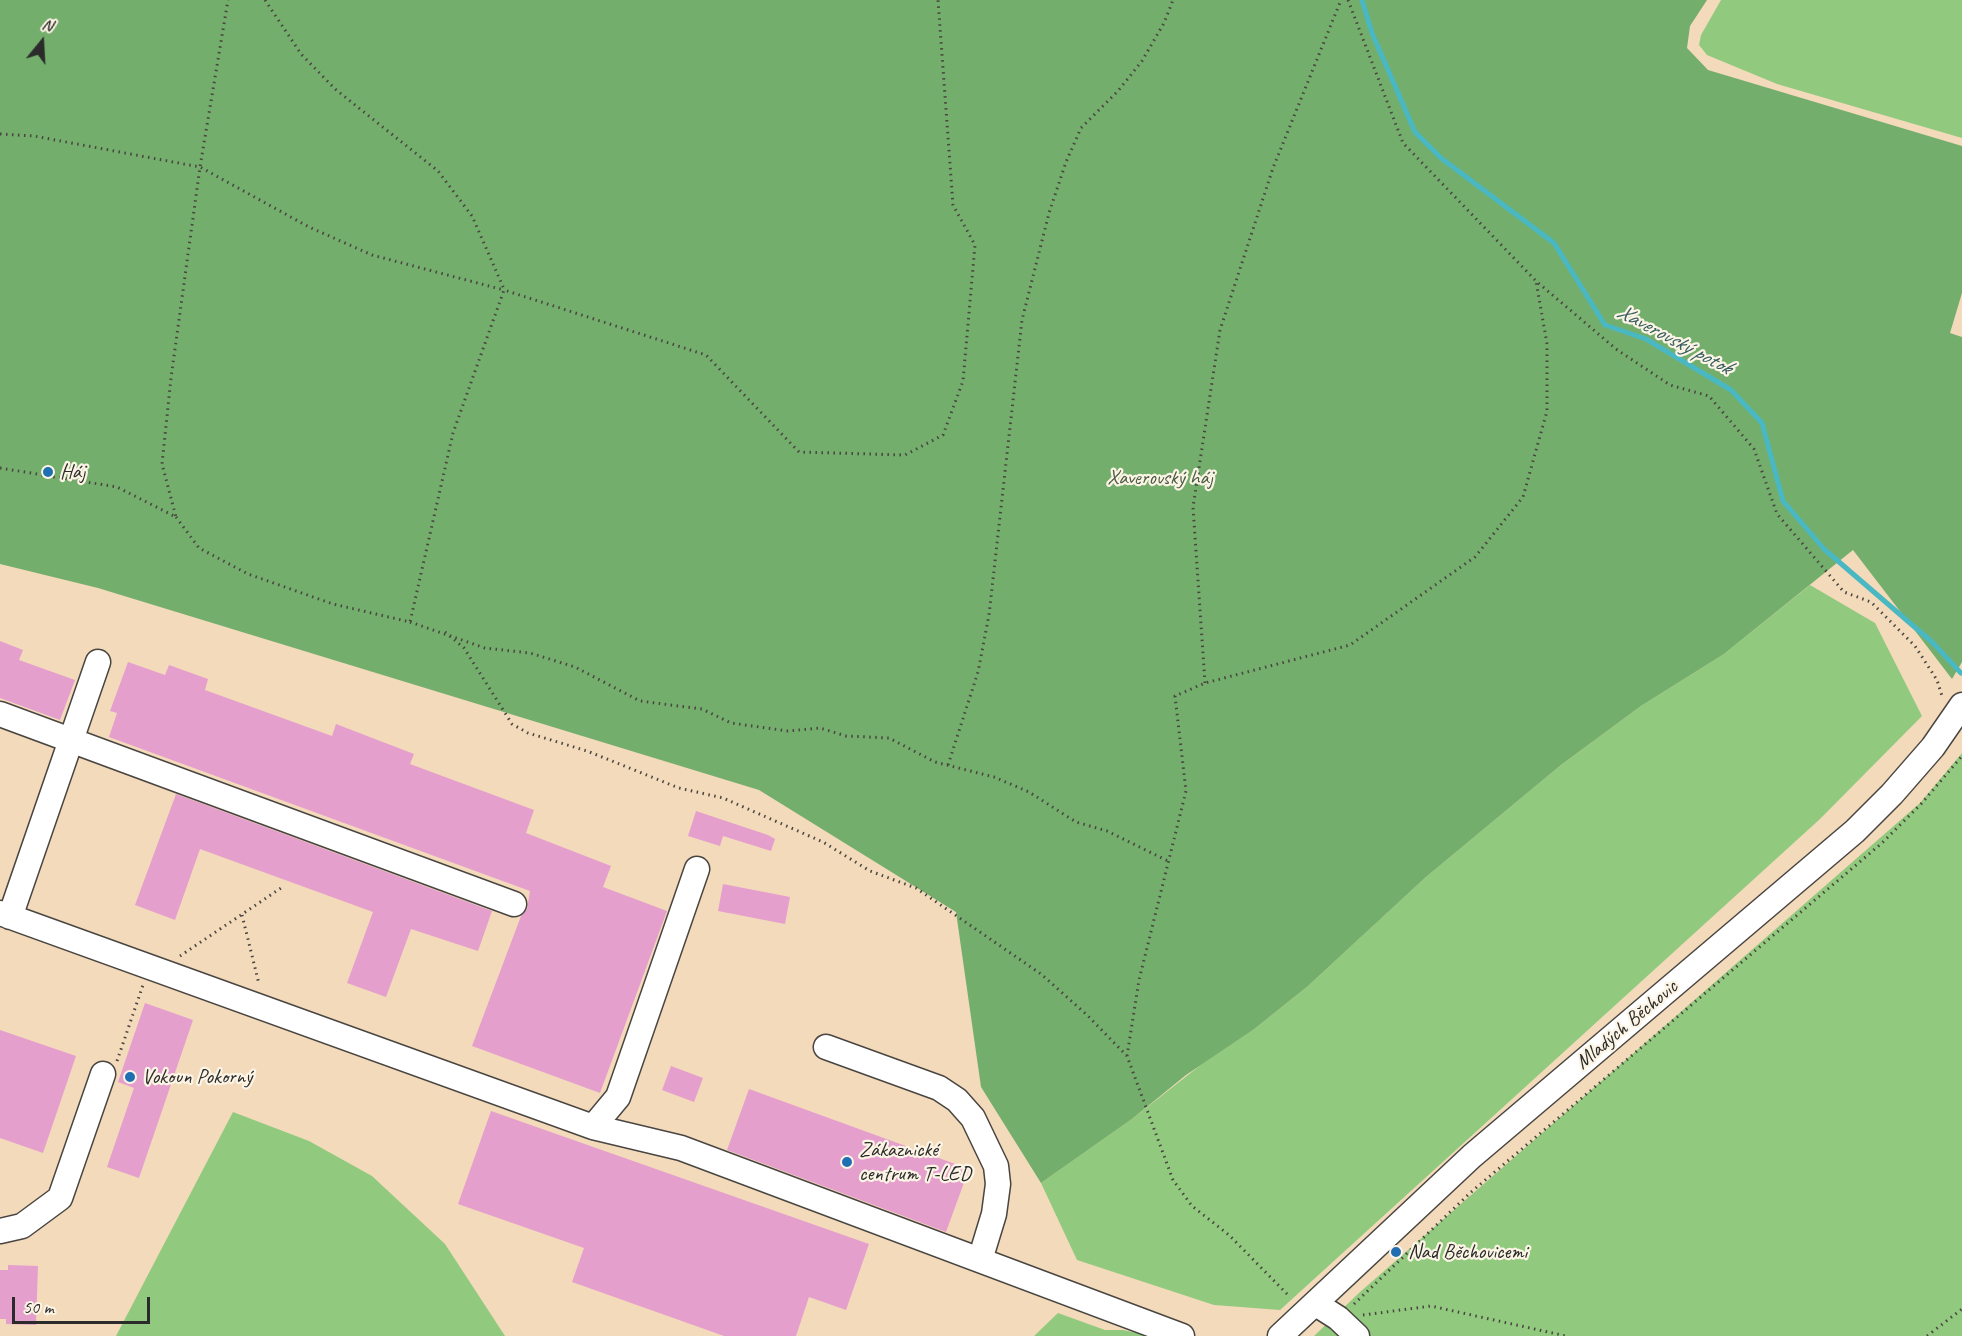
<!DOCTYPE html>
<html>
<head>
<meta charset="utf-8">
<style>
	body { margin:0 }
	#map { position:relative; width:1962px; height:1336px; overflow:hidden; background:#f3dabb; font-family:Caveat,sans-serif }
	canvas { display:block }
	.north { position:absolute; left:12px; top:12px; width:60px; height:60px; -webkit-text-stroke:4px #fcf5e5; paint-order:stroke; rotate:18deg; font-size:16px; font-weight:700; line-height:24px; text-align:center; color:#2b2b2b }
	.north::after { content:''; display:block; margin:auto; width:21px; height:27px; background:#2b2b2b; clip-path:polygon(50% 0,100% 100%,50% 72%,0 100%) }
	.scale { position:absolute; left:12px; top:1297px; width:138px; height:27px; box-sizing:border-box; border:3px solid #2b2b2b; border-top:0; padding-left:8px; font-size:18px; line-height:21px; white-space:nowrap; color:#2b2b2b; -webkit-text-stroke:4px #fcf5e5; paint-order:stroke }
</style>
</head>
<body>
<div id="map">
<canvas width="1962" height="1336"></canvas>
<div class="north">N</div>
<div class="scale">50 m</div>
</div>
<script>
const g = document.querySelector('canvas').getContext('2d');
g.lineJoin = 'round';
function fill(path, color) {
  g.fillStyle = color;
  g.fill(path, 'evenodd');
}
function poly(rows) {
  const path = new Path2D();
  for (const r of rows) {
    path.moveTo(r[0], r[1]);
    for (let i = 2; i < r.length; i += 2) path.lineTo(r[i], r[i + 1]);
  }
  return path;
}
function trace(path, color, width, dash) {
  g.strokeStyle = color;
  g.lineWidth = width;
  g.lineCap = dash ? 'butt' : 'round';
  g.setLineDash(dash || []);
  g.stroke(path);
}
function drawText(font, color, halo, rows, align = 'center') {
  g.font = font + ' Caveat,sans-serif';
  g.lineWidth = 4.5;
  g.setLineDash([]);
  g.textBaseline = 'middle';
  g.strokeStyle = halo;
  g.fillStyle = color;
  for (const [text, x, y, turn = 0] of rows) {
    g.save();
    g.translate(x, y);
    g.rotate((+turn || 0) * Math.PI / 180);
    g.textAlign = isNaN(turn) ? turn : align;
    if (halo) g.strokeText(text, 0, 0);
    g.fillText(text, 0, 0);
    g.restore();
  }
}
const green = poly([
	[1721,0,1962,0,1962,138,1777,84,1707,55,1699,45,1701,35],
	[1810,585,1875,623,1922,716,1820,819,1280,1310,1214,1305,1077,1260,1041,1183,1132,1119,1202,1064,1253,1030,1308,986,1426,877,1561,765,1641,706,1724,654],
	[1962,753,1962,1336,1314,1336,1360,1292,1920,803],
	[233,1112,309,1141,372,1176,445,1244,505,1336,116,1336],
	[1058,1313,1105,1330,1123,1330,1152,1336,1034,1336]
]);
const forest = poly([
	[0,0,1707,0,1690,26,1687,48,1708,70,1962,146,1962,293,1950,333,1962,337,1962,662,1952,679,1853,550,1724,654,1641,706,1561,765,1426,877,1308,986,1253,1030,1186,1075,1132,1119,1041,1183,981,1087,956,912,759,790,98,588,0,564]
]);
const stream = poly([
	[1362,0,1372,33,1415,132,1441,158,1554,243,1605,325,1646,339,1731,390,1762,423,1783,501,1824,549,1932,642,1961,673]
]);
const building = poly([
	[0,641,23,650,19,660,75,680,60,720,0,698],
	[128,662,165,675,169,665,208,679,205,690,332,736,336,724,414,754,410,764,534,810,526,833,611,866,603,887,667,911,600,1093,472,1046,521,916,527,909,530,891,109,737,117,713,110,711],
	[176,794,492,911,478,951,411,929,386,997,347,983,373,912,200,849,175,920,135,905],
	[696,811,768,835,775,839,771,851,723,836,720,846,688,836],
	[723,884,790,897,785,924,718,911],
	[145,1003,193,1020,139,1178,107,1167,134,1088,118,1082],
	[0,1030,76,1056,43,1153,0,1138],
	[671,1066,703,1078,694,1102,662,1090],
	[749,1089,969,1169,946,1232,727,1150],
	[491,1111,869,1244,846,1310,809,1297,796,1336,724,1336,572,1282,584,1248,458,1204],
	[8,1265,38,1266,36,1325,6,1324,6,1319,0,1319,0,1270,8,1270]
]);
const path = poly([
	[265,0,301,54,335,89,438,171,472,216,504,289],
	[1348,0,1403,143,1536,281,1616,349,1670,385,1709,396,1754,449,1777,514,1844,592,1871,602,1915,646,1937,680,1942,696],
	[0,134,34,136,200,167,309,227,372,255,504,290],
	[0,468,117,487,176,517,162,464,171,378,200,167,228,0],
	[176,517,199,548,248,574,333,604,410,622,453,433,504,290,706,355,799,452,905,455,943,435,963,381,975,245,953,205,938,0],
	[410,622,485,648,530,653,575,667,640,701,702,709,731,723,788,731,820,728,846,736,889,738,935,762,994,777,1029,792,1076,822,1107,831,1168,861],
	[445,632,464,648,512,724,528,733,587,751,679,788,723,798,823,842,870,871,916,888,1041,974,1087,1015,1127,1056,1173,1180,1192,1206,1229,1235,1290,1297],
	[1205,683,1193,507,1220,330,1273,168,1341,0],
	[948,765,978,672,989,615,1022,320,1049,213,1066,162,1081,128,1118,91,1142,61,1164,23,1173,0],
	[242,915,259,984],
	[180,956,281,888],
	[1127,1056,1139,980,1186,791,1175,696,1205,683,1350,645,1475,557,1523,497,1547,411,1547,344,1536,281],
	[117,1061,143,985],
	[1354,1304,1470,1193,1882,843,1921,804,1962,756],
	[1363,1315,1431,1306,1566,1336],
	[1927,1336,1962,1309]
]);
const minor = poly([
	[0,714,514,904],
	[0,913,593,1127,681,1148,1182,1336],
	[10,917,98,662],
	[826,1047,939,1088,957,1100,973,1118,996,1166,998,1184,994,1214,980,1260],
	[593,1127,618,1097,697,869],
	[0,1231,22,1226,60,1198,103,1074],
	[1316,1304,1338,1318,1357,1336],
	[1280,1336,1472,1156,1855,831,1892,794,1933,747,1962,705]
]);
const markers = [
	[48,472,6,"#1f6fb2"],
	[130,1077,6,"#1f6fb2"],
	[847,1162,6,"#1f6fb2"],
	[1396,1252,6,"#1f6fb2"]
];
const poiNames = [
	["Háj",60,472],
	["Vokoun Pokorný",142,1077],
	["Zákaznické",859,1150],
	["centrum T-LED",859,1174],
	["Nad Běchovicemi",1408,1252]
];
const parkNames = [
	["Xaverovský háj",1160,478]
];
const streetNames = [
	["Mladých Běchovic",1627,1025,-40]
];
const waterNames = [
	["Xaverovský potok",1674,340,28]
];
fill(green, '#91ca7e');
fill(forest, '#74ae6d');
trace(stream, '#49b8c2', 5);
fill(building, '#e59fcd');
trace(minor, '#494541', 27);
trace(path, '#494541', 3, [1.5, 4.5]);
trace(minor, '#fff', 24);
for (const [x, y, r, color] of markers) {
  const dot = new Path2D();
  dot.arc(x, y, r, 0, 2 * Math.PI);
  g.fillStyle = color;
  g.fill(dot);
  trace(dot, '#fcf5e5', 2);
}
drawText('21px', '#2b2b2b', '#fcf5e5', poiNames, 'left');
drawText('21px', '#4a5b44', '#fcf5e5', parkNames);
drawText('21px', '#2b2b2b', '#fcf5e5', streetNames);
drawText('italic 22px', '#365c60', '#fcf5e5', waterNames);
</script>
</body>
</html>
